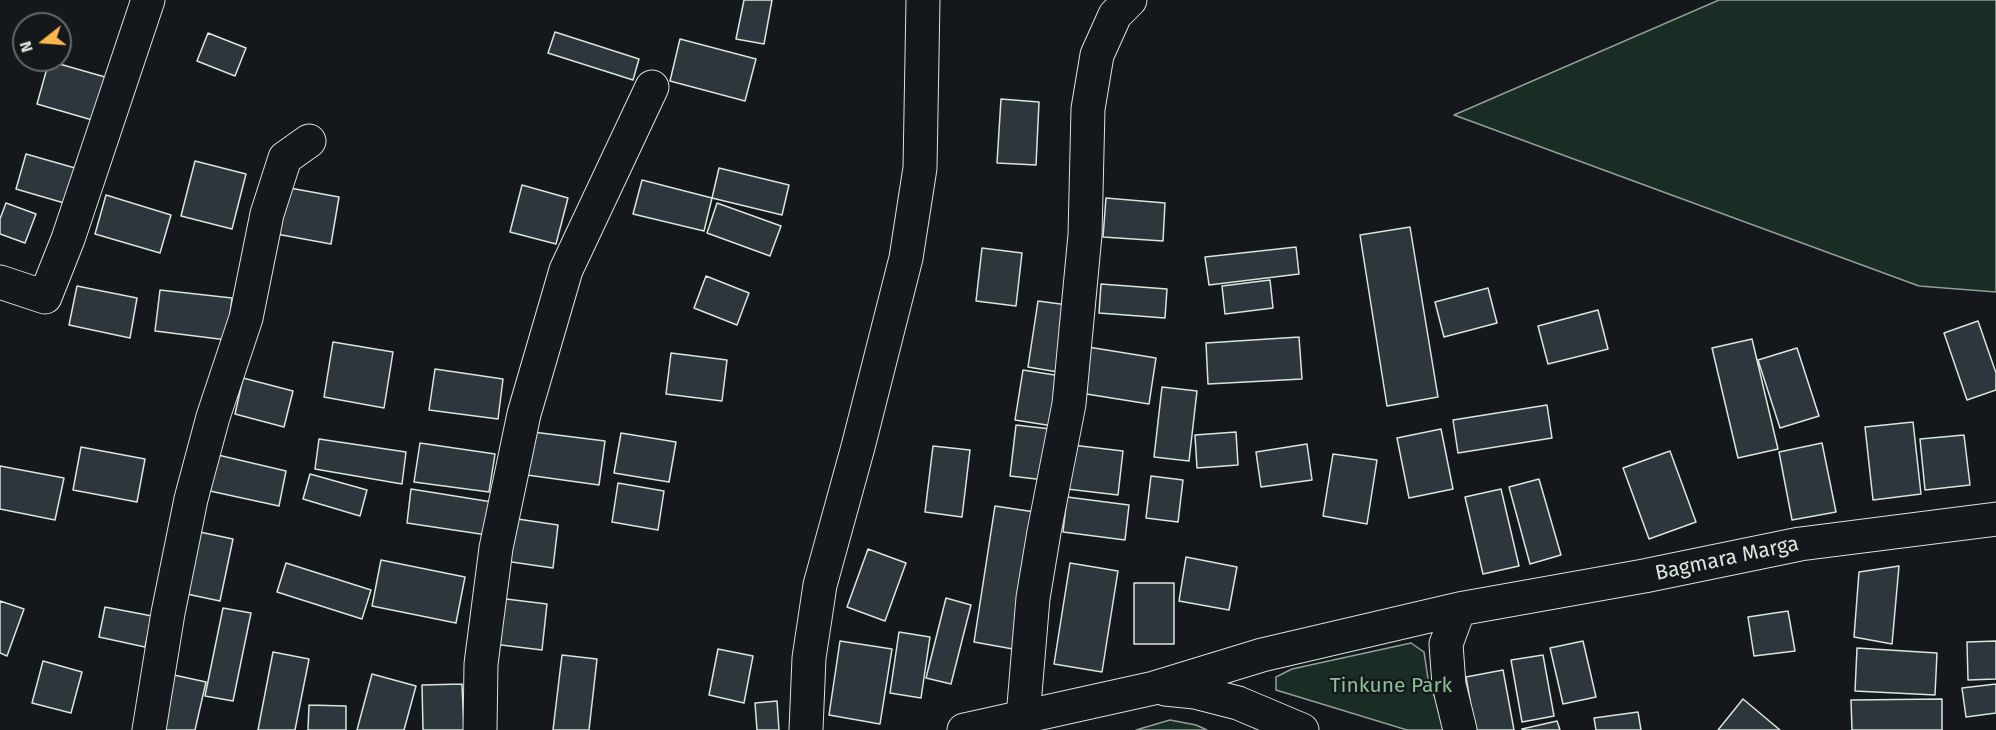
<!DOCTYPE html>
<html>
<head>
<meta charset="utf-8">
<style>
	body { margin:0 }
	#map { position:relative; width:1996px; height:730px; overflow:hidden; background:#14181c; font-family:"Fira Sans",sans-serif }
	canvas { display:block }
	.north { position:absolute; left:12px; top:12px; width:60px; height:60px; box-sizing:border-box; background:#14181c; border:2px solid #626a69; border-radius:50%; rotate:253deg; font-size:16px; font-weight:700; line-height:24px; text-align:center; color:#d8e6dc }
	.north::after { content:''; display:block; margin:auto; width:21px; height:27px; background:#ffb74d; clip-path:polygon(50% 0,100% 100%,50% 72%,0 100%) }
</style>
</head>
<body>
<div id="map">
<canvas width="1996" height="730"></canvas>
<div class="north">N</div>
</div>
<script>
const g = document.querySelector('canvas').getContext('2d');
g.lineJoin = 'round';
function fill(path, color) {
  g.fillStyle = color;
  g.fill(path, 'evenodd');
}
function poly(rows) {
  const path = new Path2D();
  for (const r of rows) {
    path.moveTo(r[0], r[1]);
    for (let i = 2; i < r.length; i += 2) path.lineTo(r[i], r[i + 1]);
  }
  return path;
}
function trace(path, color, width, dash) {
  g.strokeStyle = color;
  g.lineWidth = width;
  g.lineCap = dash ? 'butt' : 'round';
  g.setLineDash(dash || []);
  g.stroke(path);
}
function drawText(font, color, halo, rows, align = 'center') {
  g.font = font + ' "Fira Sans",sans-serif';
  g.lineWidth = 4.5;
  g.setLineDash([]);
  g.textBaseline = 'middle';
  g.strokeStyle = halo;
  g.fillStyle = color;
  for (const [text, x, y, turn = 0] of rows) {
    g.save();
    g.translate(x, y);
    g.rotate((+turn || 0) * Math.PI / 180);
    g.textAlign = isNaN(turn) ? turn : align;
    if (halo) g.strokeText(text, 0, 0);
    g.fillText(text, 0, 0);
    g.restore();
  }
}
const green = poly([
	[1719,0,1996,0,1996,292,1919,286,1454,115,1719,0],
	[1411,643,1424,652,1429,685,1446,720,1444,730,1407,730,1276,690,1276,677,1292,669,1411,643],
	[1170,720,1196,725,1207,730,1136,730,1170,720]
]);
const building = poly([
	[744,0,772,0,764,44,736,39,744,0],
	[555,32,639,59,633,80,548,53,555,32],
	[208,33,246,48,235,76,197,61,208,33],
	[680,39,756,59,745,101,670,81,680,39],
	[49,61,112,79,99,122,37,104,49,61],
	[1001,99,1039,102,1036,165,997,163,1001,99],
	[26,154,82,170,71,205,16,189,26,154],
	[195,161,246,174,232,229,181,216,195,161],
	[719,168,789,185,782,215,712,198,719,168],
	[642,180,712,198,704,231,633,214,642,180],
	[522,185,568,198,556,244,510,232,522,185],
	[279,186,339,197,331,244,271,233,279,186],
	[106,195,171,215,160,253,95,234,106,195],
	[1106,198,1165,203,1163,241,1103,237,1106,198],
	[6,203,36,214,25,243,0,234,0,219,6,203],
	[717,203,781,226,770,256,707,233,717,203],
	[1410,227,1438,397,1387,406,1360,235,1410,227],
	[1296,247,1299,274,1209,285,1205,257,1296,247],
	[982,248,1022,253,1016,306,976,301,982,248],
	[706,276,749,293,737,325,694,308,706,276],
	[1270,280,1273,308,1225,314,1222,286,1270,280],
	[1101,284,1167,289,1165,318,1099,313,1101,284],
	[77,286,137,298,130,338,69,325,77,286],
	[1488,288,1497,323,1444,337,1435,302,1488,288],
	[160,290,232,298,227,340,155,331,160,290],
	[1038,301,1068,305,1058,372,1028,367,1038,301],
	[1598,310,1608,349,1548,364,1538,326,1598,310],
	[1978,321,1996,373,1996,390,1967,400,1944,333,1978,321],
	[1299,337,1302,379,1208,384,1206,343,1299,337],
	[1752,339,1778,449,1738,458,1712,348,1752,339],
	[333,342,393,352,384,408,324,397,333,342],
	[1082,346,1156,358,1149,404,1074,392,1082,346],
	[1797,348,1819,416,1780,428,1758,360,1797,348],
	[671,353,727,360,722,401,666,394,671,353],
	[435,369,503,379,498,419,429,410,435,369],
	[1023,370,1061,376,1053,426,1015,420,1023,370],
	[243,378,293,391,284,427,235,414,243,378],
	[1162,387,1197,391,1189,461,1154,457,1162,387],
	[1547,405,1552,438,1458,453,1453,420,1547,405],
	[1913,422,1921,494,1873,500,1865,427,1913,422],
	[1016,425,1051,429,1045,480,1010,476,1016,425],
	[1441,429,1453,489,1409,498,1397,438,1441,429],
	[533,432,605,441,599,485,527,475,533,432],
	[1236,432,1238,465,1197,468,1195,435,1236,432],
	[621,433,676,442,669,482,614,473,621,433],
	[1964,435,1970,485,1925,490,1920,439,1964,435],
	[319,439,406,452,402,484,315,469,319,439],
	[420,443,495,454,489,492,414,482,420,443],
	[1822,443,1836,512,1792,520,1779,452,1822,443],
	[1307,444,1312,480,1261,487,1256,452,1307,444],
	[1072,445,1123,451,1118,495,1067,489,1072,445],
	[933,446,970,450,962,517,925,512,933,446],
	[81,447,145,459,137,502,73,490,81,447],
	[1670,451,1696,522,1649,539,1623,468,1670,451],
	[1333,454,1377,460,1367,524,1323,516,1333,454],
	[218,455,286,471,279,506,210,491,218,455],
	[0,466,64,478,55,520,0,509,0,466],
	[310,474,367,490,360,516,303,499,310,474],
	[1151,476,1183,480,1178,522,1146,518,1151,476],
	[1539,479,1561,555,1530,564,1509,487,1539,479],
	[618,483,664,491,658,530,612,522,618,483],
	[411,489,492,502,487,535,407,523,411,489],
	[1501,489,1519,566,1483,574,1465,497,1501,489],
	[1067,497,1129,505,1125,540,1063,532,1067,497],
	[995,506,1035,512,1013,649,974,642,995,506],
	[511,518,558,525,553,568,505,561,511,518],
	[195,531,233,539,220,601,182,593,195,531],
	[868,549,906,563,885,621,847,607,868,549],
	[1186,557,1237,567,1229,610,1179,601,1186,557],
	[381,560,465,577,456,623,372,606,381,560],
	[286,563,371,590,362,619,277,592,286,563],
	[1070,563,1118,571,1102,672,1054,664,1070,563],
	[1899,566,1892,644,1854,637,1859,572,1899,566],
	[1134,583,1174,583,1174,644,1134,644,1134,583],
	[498,598,547,604,542,650,493,644,498,598],
	[946,598,971,605,951,684,926,678,946,598],
	[0,601,24,609,7,656,0,653,0,601],
	[105,607,152,616,145,647,99,637,105,607],
	[223,608,251,613,233,701,205,696,223,608],
	[1788,611,1795,651,1754,656,1748,617,1788,611],
	[899,632,930,637,921,698,890,693,899,632],
	[840,641,892,649,880,724,829,715,840,641],
	[1583,641,1596,697,1563,704,1550,648,1583,641],
	[1996,641,1996,679,1968,680,1967,642,1996,641],
	[1857,648,1937,653,1935,695,1855,691,1857,648],
	[718,649,753,656,744,703,709,695,718,649],
	[273,652,309,659,295,730,258,730,273,652],
	[562,655,597,659,589,730,553,730,562,655],
	[1543,655,1554,716,1522,722,1511,660,1543,655],
	[43,661,82,672,71,713,32,703,43,661],
	[1503,670,1514,730,1475,730,1466,677,1503,670],
	[372,674,416,686,404,730,357,730,372,674],
	[174,675,206,682,195,730,162,730,174,675],
	[462,684,464,730,423,730,422,685,462,684],
	[1996,684,1996,713,1966,717,1962,688,1996,684],
	[1743,699,1780,730,1718,730,1743,699],
	[1942,699,1942,730,1852,730,1851,700,1942,699],
	[777,701,779,730,757,730,755,703,777,701],
	[309,705,346,706,346,730,308,730,309,705],
	[1638,712,1641,730,1596,730,1594,718,1638,712],
	[1557,721,1560,730,1522,730,1522,729,1557,721]
]);
const minor = poly([
	[0,282,45,297,68,239,148,0],
	[1023,717,1033,598,1044,532,1069,404,1085,235,1088,109,1097,55,1115,15,1130,0],
	[149,730,168,613,191,499,213,417,246,318,267,214,285,158,309,141],
	[480,730,481,664,496,548,524,414,566,270,652,87]
]);
const major = poly([
	[1459,609,1446,644,1449,685,1460,730],
	[1165,689,1195,692,1238,703,1302,730],
	[806,730,809,658,820,585,858,447,906,258,920,168,923,0],
	[964,730,1154,688,1262,655,1459,609,1644,576,1800,544,1996,519]
]);
const streetNames = [
	["Bagmara Marga",1727,559,-12]
];
const parkNames = [
	["Tinkune Park",1391,686]
];
fill(green, '#1a2d24');
trace(green, '#939e99', 1.5);
fill(building, '#2c363c');
trace(building, '#d8e6dc', 1.5);
trace(minor, '#d8e6dc', 35);
trace(major, '#d8e6dc', 35);
trace(minor, '#14181c', 33);
trace(major, '#14181c', 33);
drawText('21px', '#d8e6dc', '#14181c', streetNames);
drawText('21px', '#8ac095', '#14181c', parkNames);
</script>
</body>
</html>
